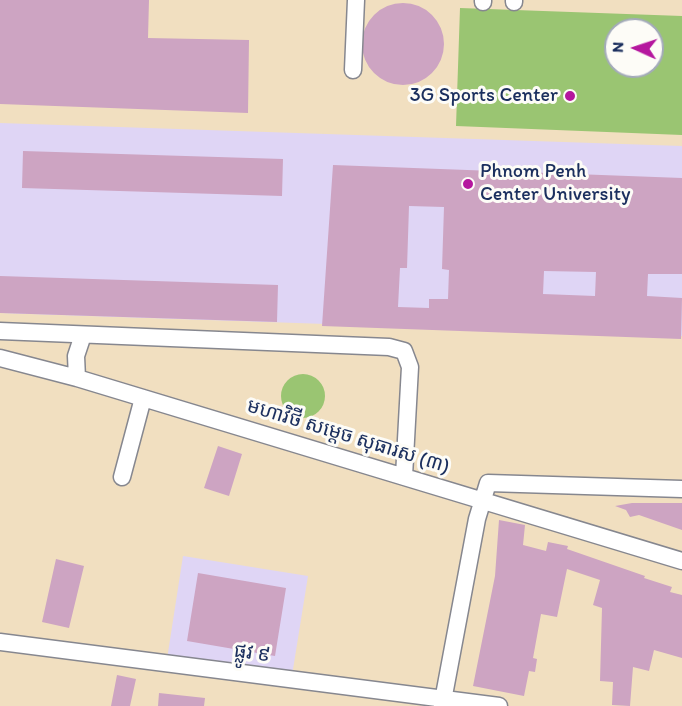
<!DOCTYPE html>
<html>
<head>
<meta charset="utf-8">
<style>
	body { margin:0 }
	#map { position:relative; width:682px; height:706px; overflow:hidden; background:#f1dfc0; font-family:Itim,sans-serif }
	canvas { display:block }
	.north { position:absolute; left:604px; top:18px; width:60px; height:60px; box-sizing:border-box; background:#fdfcf7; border:2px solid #a3aaba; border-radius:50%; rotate:273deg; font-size:16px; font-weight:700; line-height:24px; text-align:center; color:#1b2f5e }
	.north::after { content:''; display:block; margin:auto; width:21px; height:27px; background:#b5179e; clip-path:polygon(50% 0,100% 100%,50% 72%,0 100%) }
</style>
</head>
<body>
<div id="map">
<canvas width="682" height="706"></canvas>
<div class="north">N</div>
</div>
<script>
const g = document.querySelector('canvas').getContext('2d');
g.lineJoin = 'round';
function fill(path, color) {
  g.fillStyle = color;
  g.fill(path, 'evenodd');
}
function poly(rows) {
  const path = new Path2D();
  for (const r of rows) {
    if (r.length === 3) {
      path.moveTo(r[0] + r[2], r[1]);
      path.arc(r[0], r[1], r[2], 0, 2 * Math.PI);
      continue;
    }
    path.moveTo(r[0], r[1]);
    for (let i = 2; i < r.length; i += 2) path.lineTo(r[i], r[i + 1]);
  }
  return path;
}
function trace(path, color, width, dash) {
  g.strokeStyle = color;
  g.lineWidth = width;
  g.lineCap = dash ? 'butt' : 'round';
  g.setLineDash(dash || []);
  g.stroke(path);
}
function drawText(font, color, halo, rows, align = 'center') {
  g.font = font + ' Itim,"Noto Sans Khmer",sans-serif';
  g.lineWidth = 6;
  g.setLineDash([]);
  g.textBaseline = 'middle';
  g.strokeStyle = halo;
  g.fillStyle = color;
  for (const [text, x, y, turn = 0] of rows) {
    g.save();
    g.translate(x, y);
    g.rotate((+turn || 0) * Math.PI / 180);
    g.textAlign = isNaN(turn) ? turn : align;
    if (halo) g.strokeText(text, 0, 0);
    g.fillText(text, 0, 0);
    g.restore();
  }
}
const built = poly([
	[0,123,682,146,682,336,0,313],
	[183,556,308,576,290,688,165,672]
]);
const green = poly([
	[460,8,682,16,682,135,456,126],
	[616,30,652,30,652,66,616,66],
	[303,396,22]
]);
const building = poly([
	[0,0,149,0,148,38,249,40,248,113,0,104],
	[403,44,41],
	[23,151,283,159,282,196,22,188],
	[333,165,682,178,682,274,648,274,647,296,682,298,681,339,322,326],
	[409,206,444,207,442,269,449,270,448,299,429,299,429,308,398,307,400,268,407,268],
	[544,271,596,272,595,296,543,294],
	[0,276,278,285,277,322,0,313],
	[218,446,242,454,229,496,204,488],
	[632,503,682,503,682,530,639,515,630,517,626,510,615,506],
	[499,520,525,525,523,545,546,551,548,542,568,546,567,549,645,576,644,578,672,587,670,592,682,595,682,658,654,650,649,671,633,667,630,706,612,705,613,682,600,681,602,608,593,605,600,580,567,569,557,617,541,614,533,658,537,659,535,672,529,671,524,696,473,686,495,576],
	[56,559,84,566,69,628,42,622],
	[198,573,286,588,275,656,187,641],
	[117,675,136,679,130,706,111,706],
	[159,693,205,698,204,706,158,706]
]);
const minor = poly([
	[483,2,483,0],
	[514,2,514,0],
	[353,70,356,0],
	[0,331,389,347,404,351,410,367,404,476],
	[0,358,77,378,682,561],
	[77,378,76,356,83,335],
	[122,477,143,398],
	[0,642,499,706],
	[442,706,477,519,488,483,682,489]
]);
const markers = [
	[570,96,6,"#b5179e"],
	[468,184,6,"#b5179e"]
];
const poiNames = [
	["3G Sports Center",558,96],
	["Phnom Penh",480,172,"left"],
	["Center University",480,195,"left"]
];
const streetNames = [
	["មហាវិថី សម្តេច សុធារស (៣)",348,437,17],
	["ផ្លូវ ៩",252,654,8]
];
fill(built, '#dfd5f5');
fill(green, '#9ac572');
fill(building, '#cda4c2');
trace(minor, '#86878f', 19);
trace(minor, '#fff', 16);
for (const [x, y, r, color] of markers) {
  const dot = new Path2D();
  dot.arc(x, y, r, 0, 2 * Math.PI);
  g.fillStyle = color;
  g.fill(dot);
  trace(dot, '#fdfcf7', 2);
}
drawText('20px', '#1b2f5e', '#fdfcf7', poiNames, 'right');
drawText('20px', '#1b2f5e', '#fdfcf7', streetNames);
</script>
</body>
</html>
